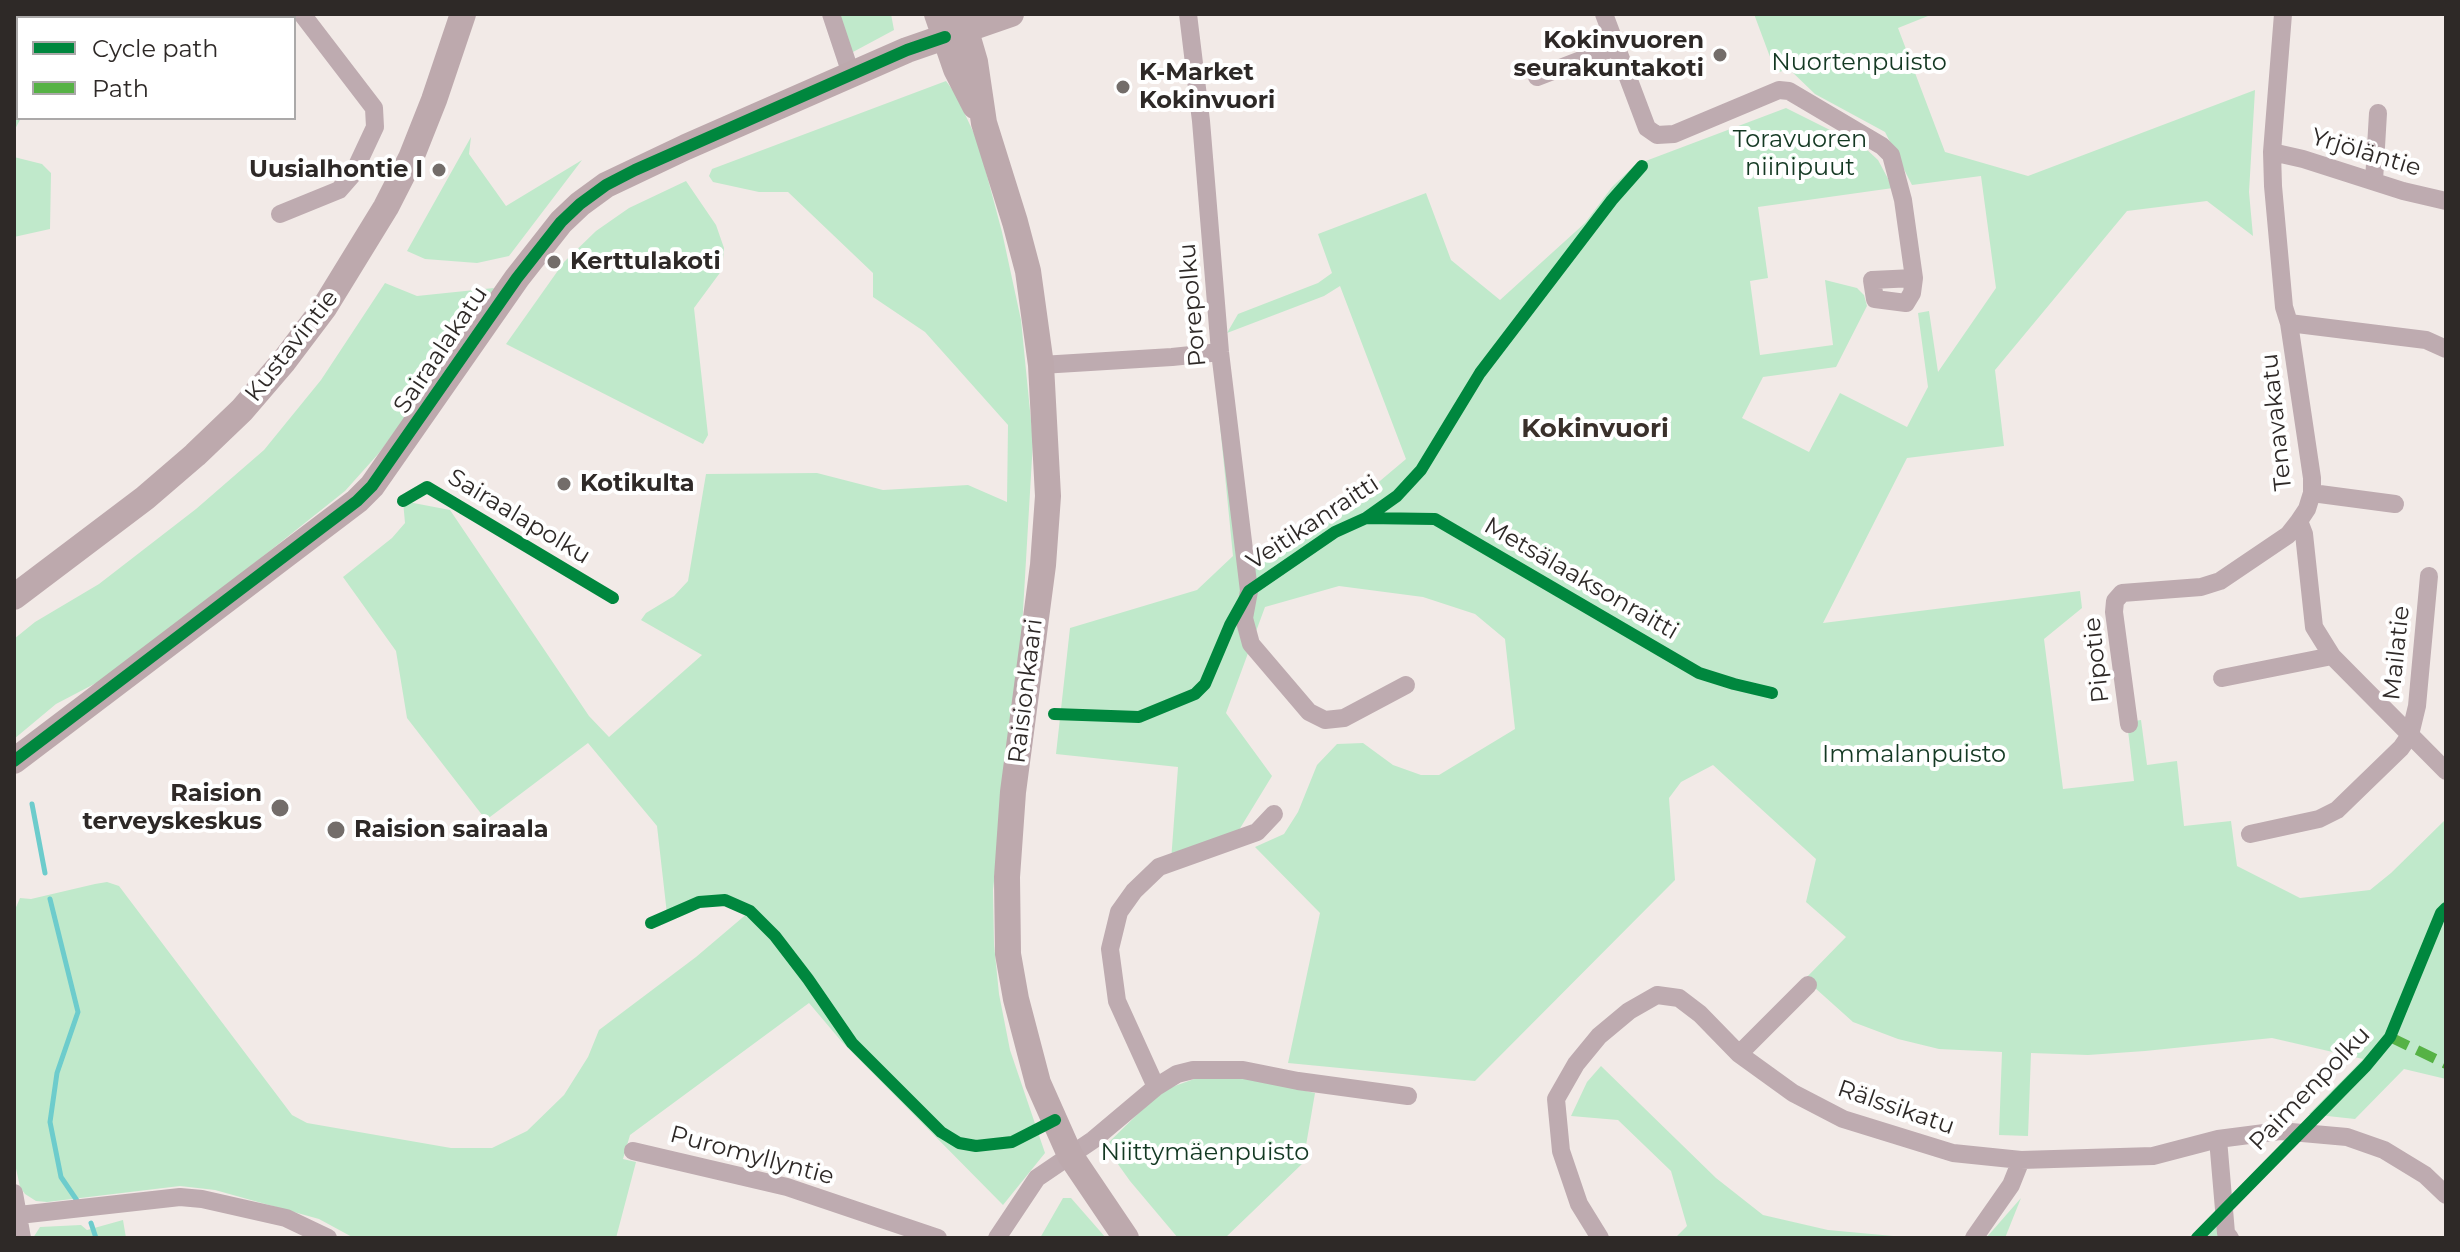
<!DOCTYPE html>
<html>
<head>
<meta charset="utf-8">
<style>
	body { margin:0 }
	#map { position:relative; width:2460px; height:1252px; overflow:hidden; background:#f2eae7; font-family:Montserrat,sans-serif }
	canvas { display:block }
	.frame { position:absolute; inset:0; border:16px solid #2e2927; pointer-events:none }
	.legend { position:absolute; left:16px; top:16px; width:280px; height:104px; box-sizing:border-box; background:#fff; border:2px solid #aba9a9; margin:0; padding:10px 14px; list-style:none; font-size:24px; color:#2e2927 }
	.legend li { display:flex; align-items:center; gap:16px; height:40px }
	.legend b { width:40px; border:2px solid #aba9a9 }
</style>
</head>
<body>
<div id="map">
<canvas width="2460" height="1252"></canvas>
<div class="frame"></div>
<ul class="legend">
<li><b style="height:10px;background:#00873e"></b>Cycle path</li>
<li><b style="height:10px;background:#56b245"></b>Path</li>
</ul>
</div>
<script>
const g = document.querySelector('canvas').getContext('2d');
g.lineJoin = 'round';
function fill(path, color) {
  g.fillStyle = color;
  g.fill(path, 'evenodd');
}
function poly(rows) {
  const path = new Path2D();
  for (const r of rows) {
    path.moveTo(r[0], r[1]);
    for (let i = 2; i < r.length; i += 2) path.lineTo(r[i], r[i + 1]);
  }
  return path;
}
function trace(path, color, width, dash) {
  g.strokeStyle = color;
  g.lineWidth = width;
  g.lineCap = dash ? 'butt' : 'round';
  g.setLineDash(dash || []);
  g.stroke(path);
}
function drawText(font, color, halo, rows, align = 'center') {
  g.font = font + ' Montserrat,sans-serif';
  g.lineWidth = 8;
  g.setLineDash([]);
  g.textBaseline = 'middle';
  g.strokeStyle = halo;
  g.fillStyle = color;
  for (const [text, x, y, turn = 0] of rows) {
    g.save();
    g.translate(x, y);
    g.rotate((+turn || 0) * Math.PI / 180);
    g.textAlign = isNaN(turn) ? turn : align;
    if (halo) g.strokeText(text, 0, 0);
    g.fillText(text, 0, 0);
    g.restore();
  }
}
const green = poly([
	[14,14,76,14,74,18,18,18,18,118,21,118,14,131],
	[836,14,891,14,894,30,853,52],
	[1754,14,1933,14,1898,28,1945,152,2028,176,2255,90,2249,192,2253,236,2207,201,2127,211,1995,370,2004,446,1907,458,1823,623,2080,591,2082,608,2044,639,2063,789,2134,781,2127,722,2141,720,2147,765,2177,761,2184,826,2231,821,2237,866,2300,898,2370,890,2391,873,2446,819,2446,1079,2404,1069,2355,1119,2309,1114,2363,1059,2272,1038,2145,1051,2088,1055,2031,1053,2028,1136,1999,1135,2002,1052,1939,1049,1898,1039,1853,1022,1805,979,1846,937,1806,902,1816,859,1713,765,1681,782,1669,798,1675,880,1475,1081,1288,1063,1320,913,1255,847,1284,834,1298,812,1317,765,1337,744,1363,743,1393,765,1421,775,1439,775,1515,729,1505,639,1475,614,1423,597,1339,586,1265,607,1226,713,1272,776,1239,830,1171,861,1178,767,1056,754,1070,628,1197,590,1233,556,1216,385,1249,551,1336,518,1406,459,1340,286,1324,296,1227,333,1238,314,1318,283,1332,273,1318,234,1426,193,1451,260,1500,300,1585,223,1612,187,1635,165,1786,108,1864,147,1878,160,1893,188,1758,207,1768,278,1750,281,1760,355,1833,345,1825,280,1857,288,1864,295,1867,306,1836,367,1763,377,1742,418,1809,452,1840,393,1907,427,1928,387,1918,313,1929,311,1938,372,1996,288,1981,176,1912,185,1885,132,1815,94,1789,69,1776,73],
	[946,81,955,93,978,142,1002,232,1021,320,1033,441,1022,628,993,890,994,944,999,994,1010,1050,1045,1153,1003,1205,842,1042,809,1003,630,1135,623,1159,636,1162,616,1238,354,1238,319,1219,215,1190,180,1186,47,1202,36,1201,25,1194,20,1187,14,1159,14,912,20,898,31,899,95,884,107,882,119,886,292,1115,307,1123,451,1148,492,1148,527,1131,564,1095,588,1057,599,1030,696,957,749,912,725,900,699,902,667,914,657,826,588,743,486,820,407,718,396,651,343,577,392,538,405,523,403,501,450,510,589,716,609,737,702,655,641,620,646,613,674,596,688,581,706,474,817,473,883,490,968,485,1007,502,1008,425,925,332,873,297,873,273,788,192,759,192,713,182,709,176,712,169],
	[471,137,469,154,506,206,582,160,509,256,477,263,425,259,407,251],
	[14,157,42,164,51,173,50,229,14,237],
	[686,181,716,225,724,248,722,270,694,308,708,435,703,444,506,344,564,262,596,231,629,208],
	[385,283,417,296,494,288,461,342,379,453,345,491,119,671,56,704,14,739,14,639,35,622,99,584,196,509,264,450,321,380],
	[1601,1066,1716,1178,1763,1215,1828,1230,1915,1238,1675,1238,1687,1226,1671,1171,1618,1120,1571,1116,1587,1082],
	[1197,1078,1248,1078,1315,1093,1303,1163,1225,1238,1178,1238,1130,1181,1105,1146,1149,1103,1169,1088],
	[1063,1198,1071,1198,1106,1238,1040,1238],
	[2021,1198,2005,1238,1986,1238],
	[2219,1207,2224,1238,2189,1238],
	[123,1220,126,1238,33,1238,40,1227,81,1225,87,1230]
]);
const stream = poly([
	[32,804,45,873],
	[50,899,78,1012,57,1073,50,1122,61,1177,78,1202],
	[91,1223,96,1238]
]);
const street = poly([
	[831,14,851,74],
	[1188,14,1201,121,1220,352,1249,591,1244,618,1251,644,1309,712,1325,720,1344,718,1406,685],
	[1604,14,1647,128,1657,135,1674,134,1779,90,1789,91,1882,146,1891,155,1903,200,1914,278,1912,293,1906,303,1875,299,1872,280,1914,278],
	[2283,14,2272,152,2273,186,2284,307,2289,323,2312,478,2312,493,2307,509,2299,521,2304,534,2314,627,2332,656,2446,771],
	[1537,77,1615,47],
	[2272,152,2303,159,2403,191,2446,201],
	[2374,181,2378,113],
	[280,214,339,190,353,174,375,127,374,108,302,14],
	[2289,323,2426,340,2446,349],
	[1041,365,1172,357,1220,352],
	[2312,493,2395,504],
	[2222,678,2332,656],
	[2129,724,2114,612,2115,601,2122,593,2201,587,2220,581,2288,535,2299,521],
	[2250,834,2319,819,2337,810,2401,748,2410,735,2417,706,2429,576],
	[1739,1054,1808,985],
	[1156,1087,1117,1001,1110,949,1119,912,1134,891,1159,867,1257,832,1274,814],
	[2218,1139,2226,1233,2230,1238],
	[633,1151,787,1187,938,1238],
	[14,1193,22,1238],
	[19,1215,180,1197,202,1199,286,1218,328,1238],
	[997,1238,1037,1178,1093,1140,1156,1087,1177,1074,1193,1070,1243,1070,1298,1081,1408,1096],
	[1600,1238,1579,1204,1561,1151,1556,1099,1576,1064,1599,1036,1629,1011,1657,995,1679,998,1700,1014,1739,1054,1793,1093,1843,1119,1953,1153,2021,1160],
	[1974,1238,2011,1185,2021,1160,2153,1156,2218,1139,2280,1131,2347,1137,2384,1150,2425,1175,2446,1195]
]);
const secondary = poly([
	[937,14,956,69,975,106],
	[961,14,975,62,984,123,1015,222,1028,271,1041,365,1048,496,1043,565,1013,792,1007,877,1008,954,1016,999,1038,1083,1070,1155,1126,1238],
	[14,597,145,498,195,455,242,410,284,361,324,308,386,207,411,158,434,100,463,14],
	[14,761,357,501,372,486,517,278,561,222,580,204,606,185,686,147,907,50,1011,14]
]);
const quiet = poly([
	[2390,1037,2446,1064]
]);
const cycleway = poly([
	[403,501,427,487,613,598],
	[1366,518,1435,519,1699,673,1734,684,1772,693],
	[1054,714,1139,717,1195,694,1205,684,1230,625,1249,591,1335,532,1366,518,1397,496,1421,470,1480,373,1612,200,1642,166],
	[14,761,357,501,372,486,517,278,561,222,580,204,606,185,635,170,907,50,945,37],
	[651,923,699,902,725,900,750,911,775,936,808,979,852,1043,941,1132,959,1143,976,1146,1012,1142,1055,1120],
	[2197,1238,2366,1066,2390,1037,2441,913,2446,908]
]);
const markers = [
	[1720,55,8,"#736d6a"],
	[1123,87,8,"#736d6a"],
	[439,170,8,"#736d6a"],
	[554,262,8,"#736d6a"],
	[564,484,8,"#736d6a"],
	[280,808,10,"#736d6a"],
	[336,830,10,"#736d6a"]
];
const poiNames = [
	["Kokinvuoren",1704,41,"right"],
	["seurakuntakoti",1704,69,"right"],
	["K-Market",1139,73],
	["Kokinvuori",1139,101],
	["Uusialhontie I",423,170,"right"],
	["Kerttulakoti",570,262],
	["Kotikulta",580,484],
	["Raision",262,794,"right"],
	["terveyskeskus",262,822,"right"],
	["Raision sairaala",354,830]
];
const parkNames = [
	["Nuortenpuisto",1859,63],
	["Toravuoren",1800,140],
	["niinipuut",1800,168],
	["Immalanpuisto",1914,755],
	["Niittymäenpuisto",1205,1153]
];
const streetNames = [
	["Yrjöläntie",2366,153,17],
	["Porepolku",1193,305,-95],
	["Kustavintie",292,346,-52],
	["Sairaalakatu",441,350,-56],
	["Tenavakatu",2277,422,-96],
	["Sairaalapolku",519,517,31],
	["Veitikanraitti",1313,523,-33],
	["Metsälaaksonraitti",1581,579,30],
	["Mailatie",2397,653,-84],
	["Pipotie",2097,660,-96],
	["Raisionkaari",1026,691,-83],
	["Paimenpolku",2310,1089,-46],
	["Rälssikatu",1896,1108,19],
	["Puromyllyntie",752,1156,15]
];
const neighbourhoodNames = [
	["Kokinvuori",1595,429]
];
fill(green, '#c0e9cb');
trace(stream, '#6dcccc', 5);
trace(street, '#beabb0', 18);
trace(secondary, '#bda9ad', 26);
trace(quiet, '#56b245', 10, [20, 10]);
trace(cycleway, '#00873e', 12);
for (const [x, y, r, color] of markers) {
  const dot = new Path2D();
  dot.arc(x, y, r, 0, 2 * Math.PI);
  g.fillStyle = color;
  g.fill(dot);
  trace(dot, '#fff', 3);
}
drawText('bold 24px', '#2e2927', '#fff', poiNames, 'left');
drawText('24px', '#143923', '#fff', parkNames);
drawText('24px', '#2e2927', '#fff', streetNames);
drawText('bold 26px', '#3a302b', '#fff', neighbourhoodNames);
</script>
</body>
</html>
